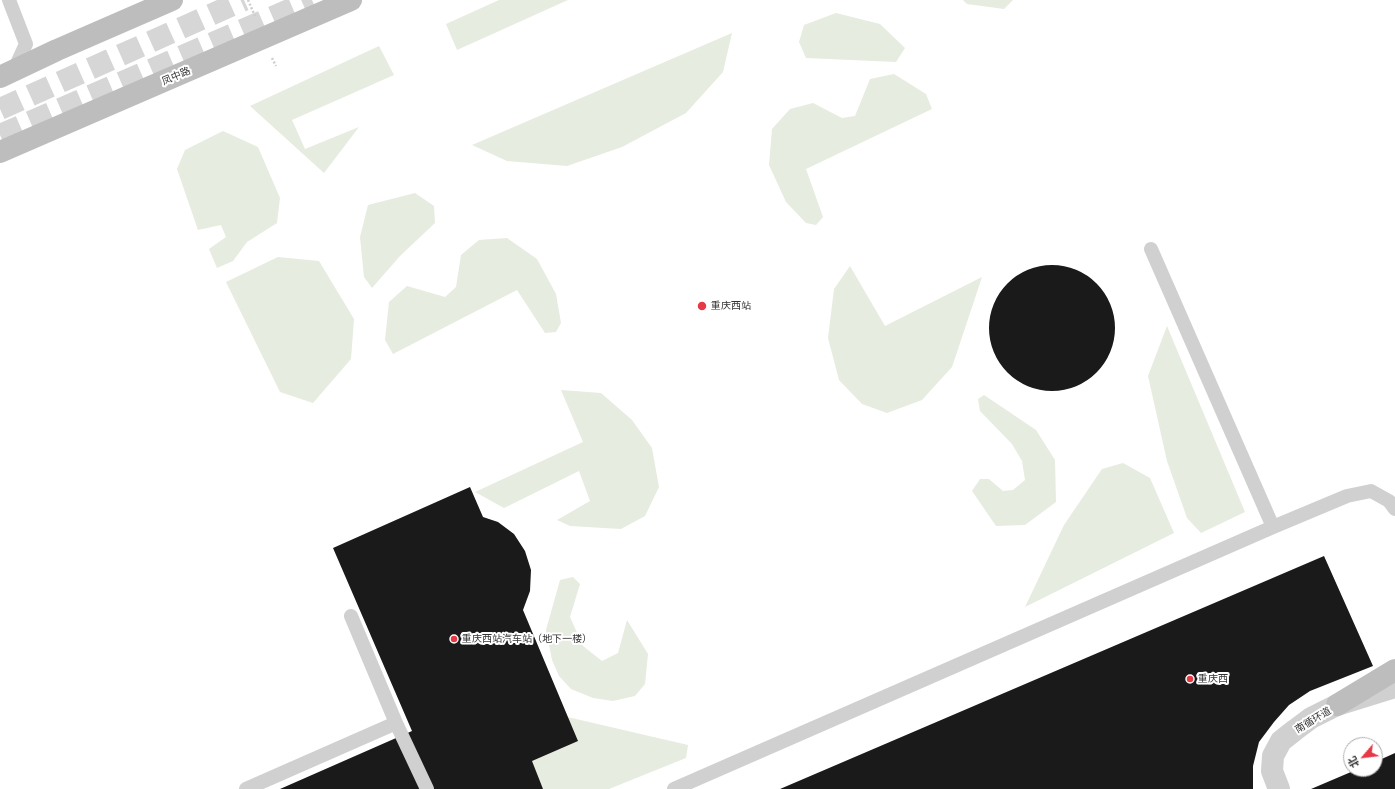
<!DOCTYPE html>
<html>
<head>
<meta charset="utf-8">
<style>
	body { margin:0 }
	#map { position:relative; width:1395px; height:789px; overflow:hidden; background:#fff; font-family:Barlow,"Noto Sans SC",sans-serif }
	canvas { display:block }
	.north { position:absolute; left:1343px; top:737px; width:40px; height:40px; box-sizing:border-box; background:#fff; border:1px solid #adadad; border-radius:50%; rotate:242deg; font-size:11px; font-weight:700; line-height:16px; text-align:center; color:#333 }
	.north::after { content:''; display:block; margin:auto; width:14px; height:18px; background:#e63946; clip-path:polygon(50% 0,100% 100%,50% 72%,0 100%) }
</style>
</head>
<body>
<div id="map">
<canvas width="1395" height="789"></canvas>
<div class="north">北</div>
</div>
<script>
const g = document.querySelector('canvas').getContext('2d');
g.lineJoin = 'round';
function fill(path, color) {
  g.fillStyle = color;
  g.fill(path, 'evenodd');
}
function poly(rows) {
  const path = new Path2D();
  for (const r of rows) {
    if (r.length === 3) {
      path.moveTo(r[0] + r[2], r[1]);
      path.arc(r[0], r[1], r[2], 0, 2 * Math.PI);
      continue;
    }
    path.moveTo(r[0], r[1]);
    for (let i = 2; i < r.length; i += 2) path.lineTo(r[i], r[i + 1]);
  }
  return path;
}
function trace(path, color, width, dash) {
  g.strokeStyle = color;
  g.lineWidth = width;
  g.lineCap = dash ? 'butt' : 'round';
  g.setLineDash(dash || []);
  g.stroke(path);
}
function drawText(font, color, halo, rows, align = 'center') {
  g.font = font + ' Barlow,"Noto Sans SC",sans-serif';
  g.lineWidth = 4;
  g.setLineDash([]);
  g.textBaseline = 'middle';
  g.strokeStyle = halo;
  g.fillStyle = color;
  for (const [text, x, y, turn = 0] of rows) {
    g.save();
    g.translate(x, y);
    g.rotate((+turn || 0) * Math.PI / 180);
    g.textAlign = isNaN(turn) ? turn : align;
    if (halo) g.strokeText(text, 0, 0);
    g.fillText(text, 0, 0);
    g.restore();
  }
}
const green = poly([
	[499,0,568,0,457,50,446,24],
	[963,0,1013,0,1004,9,967,4],
	[836,13,880,24,905,48,896,62,806,58,799,42,804,25],
	[732,33,723,72,686,113,622,147,567,166,507,161,472,145],
	[379,46,394,75,292,120,305,149,359,127,324,173,250,106],
	[894,74,926,94,932,109,806,169,823,217,816,225,806,223,786,202,769,165,772,129,790,109,813,103,842,118,855,116,870,79],
	[223,131,258,147,280,198,277,223,247,242,233,261,217,268,209,249,226,237,221,225,198,230,177,169,185,150],
	[415,193,434,206,435,223,400,256,372,288,364,277,360,237,368,205],
	[507,238,537,259,556,294,561,323,556,332,545,333,517,290,393,354,385,340,389,302,407,286,445,297,456,287,461,255,479,240],
	[278,257,319,261,354,319,351,359,313,403,280,392,226,282],
	[850,266,885,326,982,277,952,367,922,400,887,413,862,404,839,380,828,338,834,289],
	[1167,326,1245,512,1201,533,1187,518,1167,461,1148,376],
	[561,390,601,393,632,420,652,448,659,487,645,516,621,529,570,526,557,520,590,501,579,471,504,508,475,492,583,442],
	[984,395,1036,430,1055,460,1056,502,1025,525,996,526,972,491,980,479,989,479,1003,491,1013,490,1025,480,1022,461,1012,444,980,411,978,399],
	[1123,463,1150,478,1174,533,1025,607,1064,525,1102,469],
	[573,577,580,584,570,617,583,646,602,661,618,653,627,620,648,654,645,684,635,696,613,701,593,698,571,689,559,676,552,660,546,630,560,580],
	[533,709,688,745,686,758,609,789,527,789]
]);
const building = poly([
	[1052,328,63],
	[470,487,483,517,498,522,514,534,525,551,531,570,530,591,523,610,578,741,532,761,543,789,280,789,412,731,333,548],
	[1324,556,1373,666,1310,691,1289,705,1274,722,1259,742,1253,766,1253,789,780,789],
	[1395,753,1395,789,1311,789,1358,769,1375,769,1375,762]
]);
const primaryTunnel = poly([
	[0,109,244,0],
	[0,135,312,0]
]);
const path = poly([
	[248,0,255,16],
	[272,58,276,66]
]);
const service = poly([
	[9,0,26,44,14,70],
	[1151,249,1273,527],
	[351,616,396,723,427,789],
	[246,789,396,723],
	[674,789,1273,527,1347,496,1371,491,1389,501,1395,509]
]);
const tertiary = poly([
	[1279,789,1272,771,1273,756,1281,741,1295,730,1311,718,1337,705,1395,687]
]);
const secondary = poly([
	[0,77,57,50,172,0],
	[0,152,351,0],
	[1337,705,1395,670]
]);
const markers = [
	[702,306,5,"#e63946"],
	[454,639,4,"#e63946"],
	[1190,679,4,"#e63946"]
];
const streetNames = [
	["凤中路",176,76,-23],
	["南循环道",1313,720,-31]
];
const poiNames = [
	["重庆西站",711,306],
	["重庆西站汽车站（地下一楼）",462,639],
	["重庆西",1198,679]
];
fill(green, '#e6ecdf');
fill(building, '#1a1a1a');
trace(primaryTunnel, '#d6d6d6', 22, [22, 11]);
trace(path, '#cdcdcd', 2.5, [2, 2]);
trace(service, '#d0d0d0', 14);
trace(tertiary, '#d0d0d0', 22);
trace(secondary, '#bdbdbd', 22);
for (const [x, y, r, color] of markers) {
  const dot = new Path2D();
  dot.arc(x, y, r, 0, 2 * Math.PI);
  g.fillStyle = color;
  g.fill(dot);
  trace(dot, '#fff', 1.5);
}
drawText('10px', '#333', '#fff', streetNames);
drawText('10px', '#333', '#fff', poiNames, 'left');
</script>
</body>
</html>
